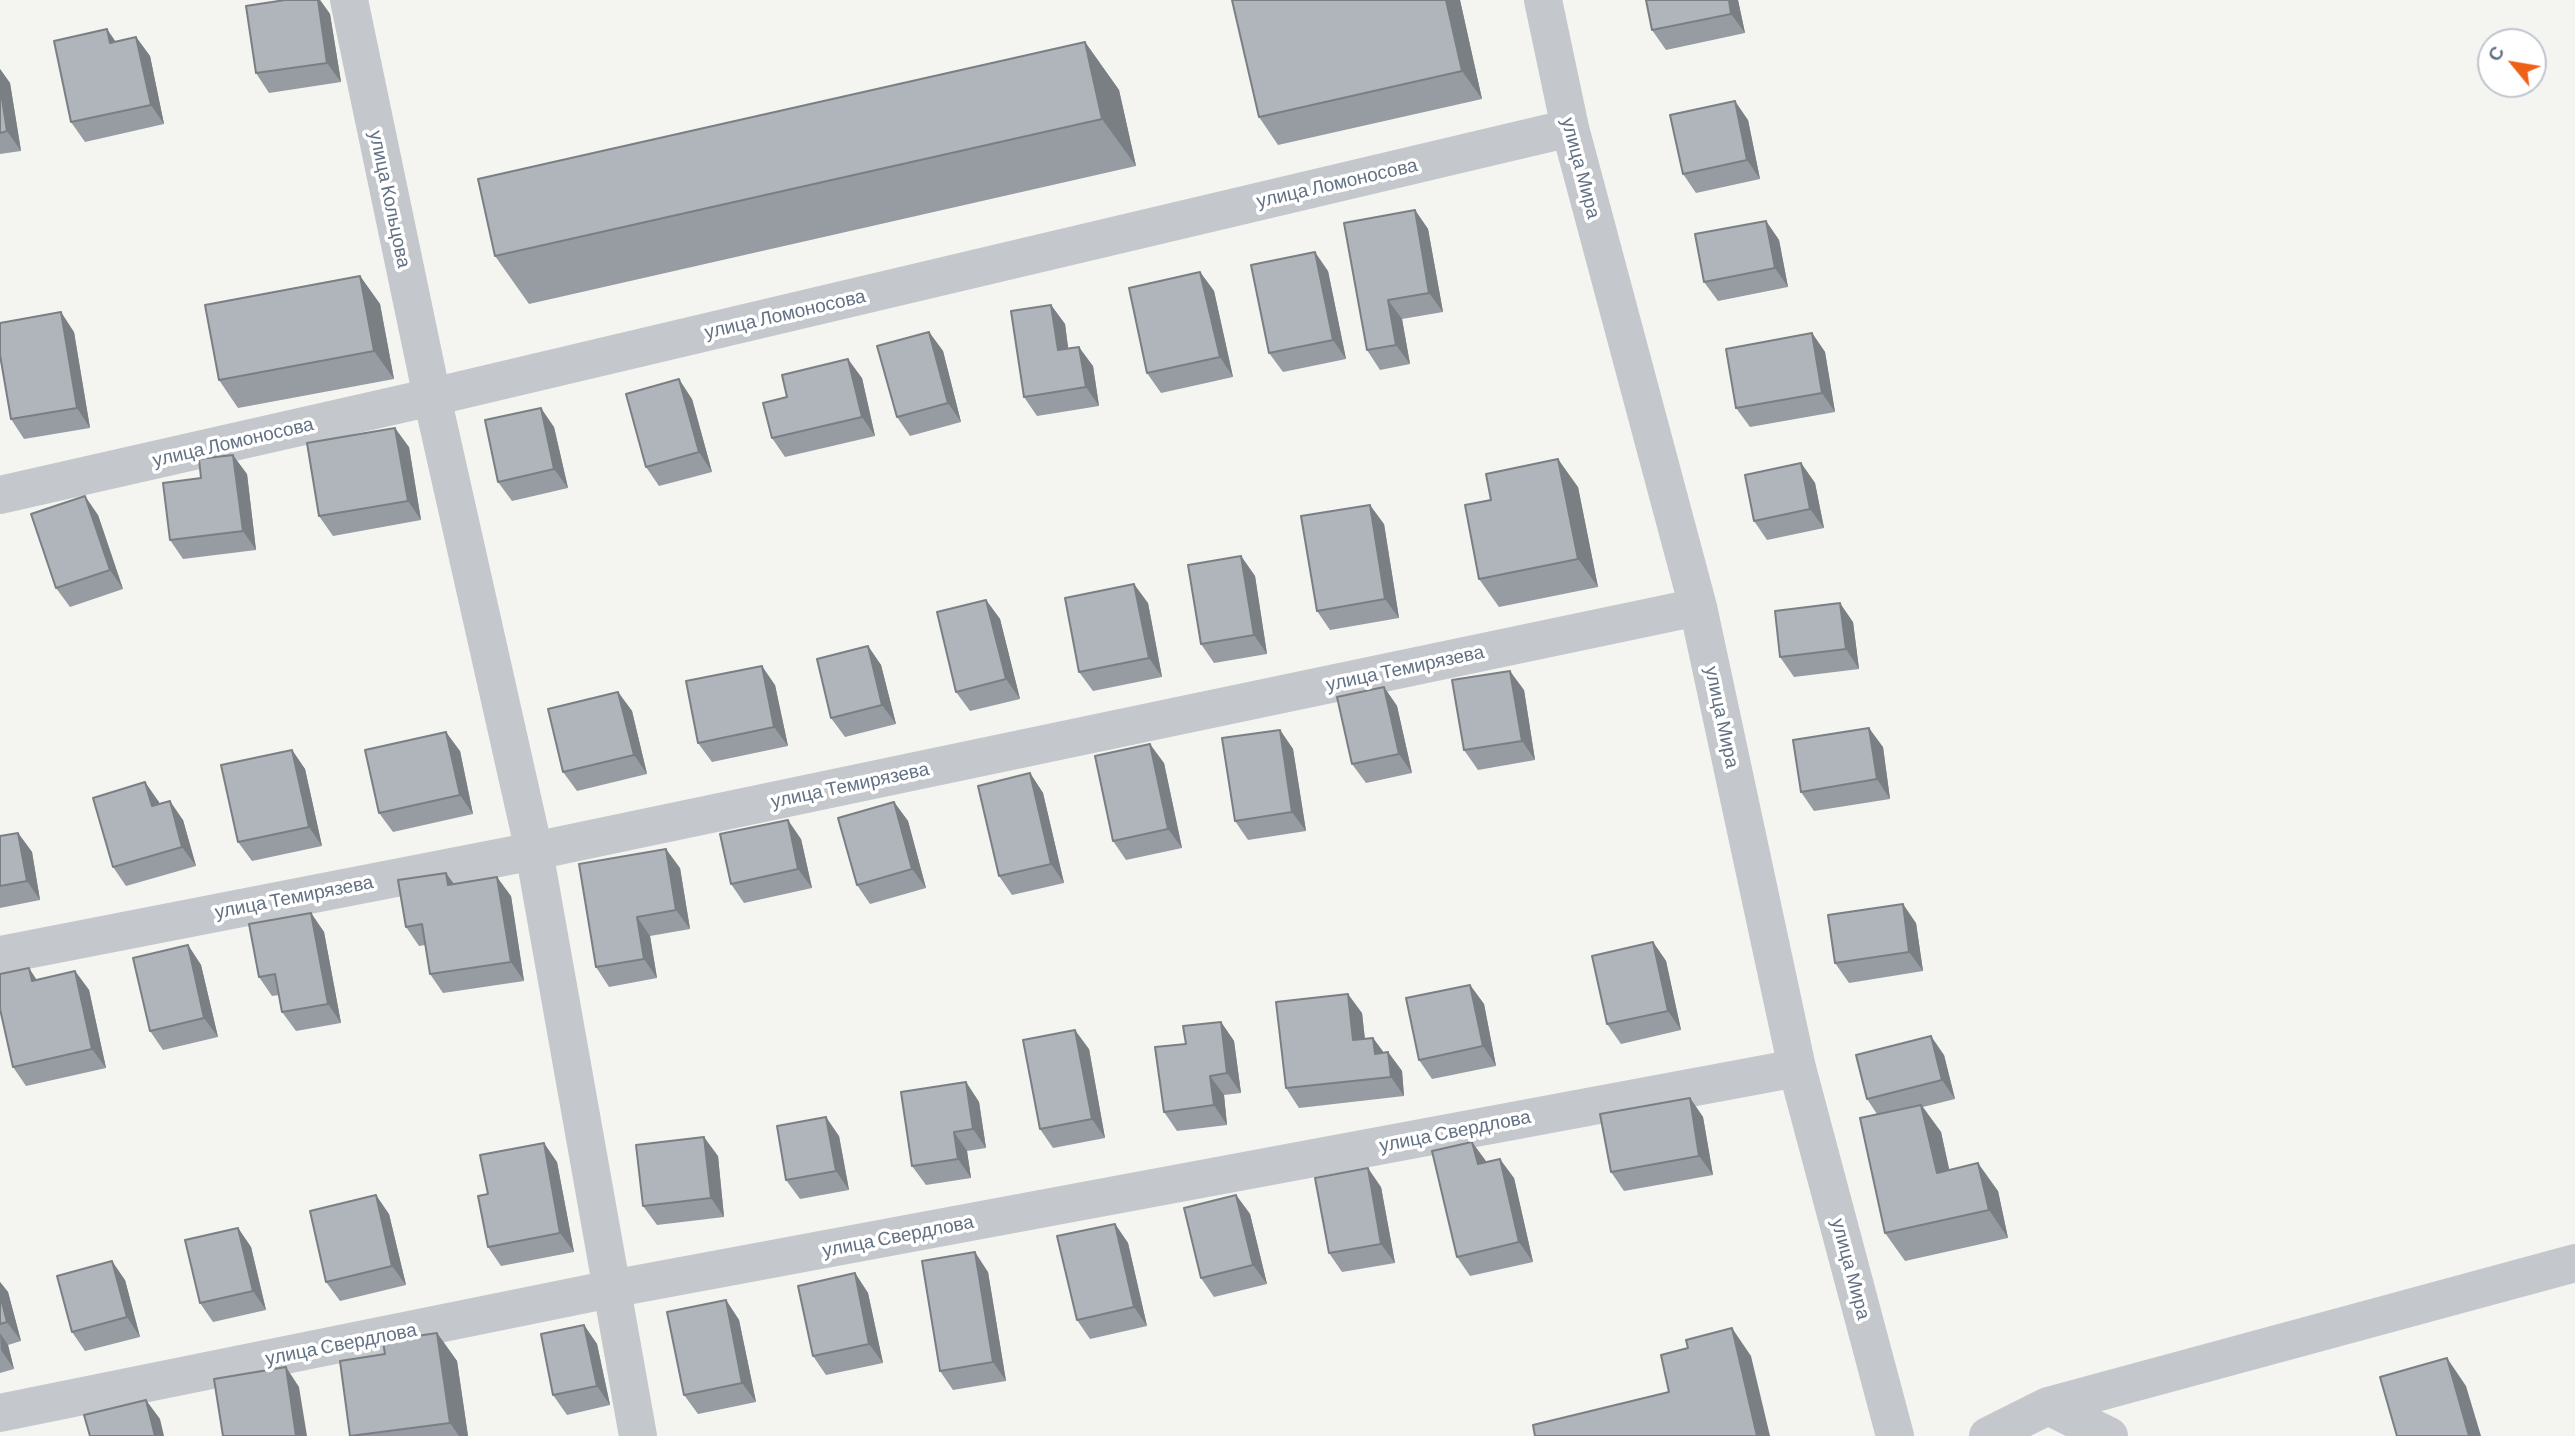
<!DOCTYPE html>
<html>
<head>
<meta charset="utf-8">
<style>
	body { margin:0 }
	#map { position:relative; width:2575px; height:1436px; overflow:hidden; background:#f4f5f0; font-family:Barlow,sans-serif }
	canvas { display:block }
	.north { position:absolute; left:2477px; top:28px; width:70px; height:70px; box-sizing:border-box; background:#fff; border:2px solid #c0c6ce; border-radius:50%; rotate:300deg; font-size:19px; font-weight:700; line-height:28px; text-align:center; color:#627184 }
	.north::after { content:''; display:block; margin:auto; width:24px; height:32px; background:#ef6117; clip-path:polygon(50% 0,100% 100%,50% 72%,0 100%) }
</style>
</head>
<body>
<div id="map">
<canvas width="2575" height="1436"></canvas>
<div class="north">С</div>
</div>
<script>
const g = document.querySelector('canvas').getContext('2d');
g.lineJoin = 'round';
function poly(rows) {
  const path = new Path2D();
  for (const r of rows) {
    path.moveTo(r[0], r[1]);
    for (let i = 2; i < r.length; i += 2) path.lineTo(r[i], r[i + 1]);
  }
  return path;
}
function trace(path, color, width, dash) {
  g.strokeStyle = color;
  g.lineWidth = width;
  g.lineCap = dash ? 'butt' : 'round';
  g.setLineDash(dash || []);
  g.stroke(path);
}
function fill(path, color) {
  g.fillStyle = color;
  g.fill(path, 'evenodd');
}
function drawText(font, color, halo, rows, align = 'center') {
  g.font = font + ' Barlow,sans-serif';
  g.lineWidth = 7;
  g.setLineDash([]);
  g.textBaseline = 'middle';
  g.strokeStyle = halo;
  g.fillStyle = color;
  for (const [text, x, y, turn = 0] of rows) {
    g.save();
    g.translate(x, y);
    g.rotate((+turn || 0) * Math.PI / 180);
    g.textAlign = isNaN(turn) ? turn : align;
    if (halo) g.strokeText(text, 0, 0);
    g.fillText(text, 0, 0);
    g.restore();
  }
}
const minor = poly([
	[349,0,432,397,534,851,638,1436],
	[1543,0,1570,128,1698,607,1797,1068,1895,1436],
	[0,495,432,397,1570,128],
	[0,955,534,851,1698,607],
	[2048,1406,2109,1436],
	[0,1413,611,1289,1797,1068],
	[1988,1436,2048,1406,2575,1263]
]);
const wall = poly([
	[285,0,320,0,330,14,341,82,269,93,256,73],
	[1460,0,1482,99,1278,145,1259,117],
	[1738,0,1745,33,1666,50,1652,30],
	[136,37,150,56,164,124,85,142,71,122,116,41],
	[1085,42,1119,90,1136,166,529,304,495,256],
	[0,69,10,83,21,151,0,154],
	[1748,120,1760,179,1696,193,1683,174],
	[1415,210,1428,229,1443,312,1402,319,1410,364,1380,370,1367,350],
	[1766,221,1779,240,1788,287,1718,301,1704,282],
	[1328,271,1346,359,1283,372,1269,353],
	[1200,272,1214,291,1233,377,1161,393,1147,373],
	[360,276,380,304,394,379,238,408,219,380],
	[1051,305,1065,324,1068,348,1093,366,1099,406,1037,416,1024,397],
	[74,332,90,428,24,439,11,419],
	[929,332,943,351,961,422,910,436,897,417],
	[1812,333,1825,352,1835,412,1750,427,1736,408],
	[862,378,875,436,785,457,772,438],
	[692,399,712,472,659,486,646,467],
	[554,427,568,488,512,501,498,482],
	[409,447,421,520,333,536,319,516],
	[1801,463,1815,483,1824,528,1767,540,1754,521],
	[247,474,256,550,183,559,170,540],
	[1578,487,1598,587,1499,607,1479,579,1491,500],
	[98,515,123,589,70,607,56,588],
	[1384,524,1399,618,1330,630,1317,611],
	[1241,556,1255,576,1267,654,1214,663,1201,644],
	[986,600,1000,619,1020,699,970,711,956,692],
	[1148,603,1162,677,1093,691,1079,672],
	[1853,622,1859,669,1794,677,1780,657],
	[868,646,881,665,896,724,845,737,831,718],
	[775,685,788,746,712,762,698,743],
	[1384,687,1397,706,1412,773,1366,783,1352,764],
	[1524,690,1535,760,1478,770,1464,750],
	[618,692,632,711,647,774,577,791,563,772],
	[1280,730,1293,749,1306,831,1248,840,1235,821],
	[1883,747,1890,799,1814,811,1801,792],
	[292,750,305,769,322,846,252,861,238,842],
	[460,751,473,814,393,832,379,813],
	[1164,763,1182,848,1126,860,1113,841],
	[1030,773,1043,793,1064,883,1012,895,999,876],
	[145,782,159,804,183,820,196,866,126,886,113,867],
	[894,802,908,821,926,888,870,904,857,885],
	[18,833,32,852,40,900,0,908,0,836],
	[801,839,812,888,744,903,731,884],
	[579,864,680,868,690,929,650,936,657,978,609,987,596,967],
	[454,884,511,896,524,981,443,993,430,974,425,945,419,946,406,927],
	[311,913,324,932,341,1023,296,1031,282,1012,279,995,272,996,259,977],
	[1916,923,1923,971,1849,983,1835,963],
	[1653,942,1666,961,1681,1030,1621,1044,1607,1024],
	[188,945,201,965,218,1037,163,1050,150,1031],
	[75,971,89,990,106,1068,26,1086,13,1067,37,980],
	[1470,985,1484,1004,1496,1066,1432,1079,1419,1060],
	[1362,1013,1365,1039,1373,1038,1384,1053,1388,1052,1402,1071,1404,1096,1299,1108,1286,1088],
	[1221,1022,1234,1041,1241,1093,1224,1095,1227,1125,1177,1131,1164,1112,1186,1044],
	[1089,1049,1105,1138,1053,1148,1040,1129],
	[1944,1055,1955,1099,1923,1107,1941,1132,1949,1170,1998,1191,2008,1238,1905,1261,1885,1233,1877,1114,1867,1099],
	[966,1082,979,1102,986,1148,967,1151,971,1178,926,1185,912,1166],
	[1690,1098,1703,1117,1713,1175,1624,1191,1611,1172],
	[839,1136,849,1190,800,1199,786,1180],
	[718,1156,724,1217,657,1225,643,1206],
	[1486,1161,1486,1162,1514,1178,1533,1262,1470,1276,1457,1257],
	[557,1162,574,1252,501,1266,488,1247,488,1194],
	[1381,1187,1395,1263,1342,1272,1329,1253],
	[1236,1195,1250,1214,1267,1284,1214,1297,1201,1278],
	[389,1214,406,1285,340,1301,326,1282],
	[1115,1224,1128,1243,1147,1326,1090,1339,1077,1320],
	[238,1228,251,1247,266,1310,213,1322,200,1303],
	[988,1272,1006,1381,953,1390,940,1371],
	[855,1273,868,1293,883,1363,826,1375,813,1356],
	[125,1280,140,1337,85,1351,72,1332],
	[0,1282,8,1292,21,1341,8,1345,14,1369,0,1373],
	[726,1300,739,1320,756,1402,698,1414,684,1395],
	[584,1325,597,1344,610,1405,567,1415,553,1395],
	[437,1333,457,1361,468,1436,350,1436,385,1354]
]);
const shadedWall = poly([
	[318,0,320,0,330,14,341,82,327,63],
	[1446,0,1460,0,1482,99,1462,71],
	[1729,0,1738,0,1745,33,1731,14],
	[107,29,120,48,110,43],
	[136,37,150,56,164,124,151,105],
	[1085,42,1119,90,1136,166,1102,119],
	[0,69,10,83,21,151,7,131,0,86],
	[1735,101,1748,120,1760,179,1747,160],
	[1415,210,1428,229,1443,312,1429,293],
	[1766,221,1779,240,1788,287,1775,268],
	[1315,252,1328,271,1346,359,1333,340],
	[1200,272,1214,291,1233,377,1220,357],
	[360,276,380,304,394,379,374,351],
	[1388,300,1402,319,1410,364,1396,345],
	[1051,305,1065,324,1071,369,1058,350],
	[61,312,74,332,90,428,77,408],
	[929,332,943,351,961,422,948,403],
	[1812,333,1825,352,1835,412,1822,393],
	[1079,347,1093,366,1099,406,1086,387],
	[848,359,862,378,875,436,862,417],
	[679,379,692,399,712,472,699,452],
	[541,408,554,427,568,488,554,469],
	[395,428,409,447,421,520,408,501],
	[233,455,247,474,256,550,243,531],
	[1558,459,1578,487,1598,587,1578,559],
	[1801,463,1815,483,1824,528,1810,509],
	[85,496,98,515,123,589,110,570],
	[1370,505,1384,524,1399,618,1385,599],
	[1241,556,1255,576,1267,654,1254,635],
	[1134,584,1148,603,1162,677,1149,658],
	[986,600,1000,619,1020,699,1006,679],
	[1840,603,1853,622,1859,669,1846,649],
	[868,646,881,665,896,724,882,705],
	[762,666,775,685,788,746,774,727],
	[1510,671,1524,690,1535,760,1522,741],
	[1384,687,1397,706,1412,773,1399,754],
	[618,692,632,711,647,774,634,755],
	[1869,728,1883,747,1890,799,1877,779],
	[1280,730,1293,749,1306,831,1292,812],
	[446,732,460,751,473,814,460,795],
	[1150,744,1164,763,1182,848,1168,829],
	[292,750,305,769,322,846,309,827],
	[1030,773,1043,793,1064,883,1051,864],
	[145,782,159,802,166,825,152,806],
	[170,801,183,820,196,866,182,847],
	[894,802,908,821,926,888,912,869],
	[788,820,801,839,812,888,798,869],
	[18,833,32,852,40,900,27,881],
	[666,849,680,868,690,929,676,910],
	[446,873,460,892,448,885],
	[497,877,511,896,524,981,511,962],
	[1903,904,1916,923,1923,971,1909,952],
	[311,913,324,932,341,1023,328,1004],
	[637,917,650,936,657,978,644,959],
	[1653,942,1666,961,1681,1030,1668,1011],
	[188,945,201,965,218,1037,204,1018],
	[29,968,42,988,32,981],
	[75,971,89,990,106,1068,92,1049],
	[1470,985,1484,1004,1496,1066,1483,1046],
	[1348,994,1362,1013,1367,1059,1353,1040],
	[1221,1022,1234,1041,1241,1093,1227,1073],
	[1075,1030,1089,1049,1105,1138,1092,1119],
	[1931,1036,1944,1055,1955,1099,1942,1080],
	[1373,1038,1387,1057,1375,1054],
	[1388,1052,1402,1071,1404,1096,1391,1077],
	[1210,1076,1224,1095,1227,1125,1214,1105],
	[966,1082,979,1102,986,1148,973,1129],
	[1690,1098,1703,1117,1713,1175,1699,1156],
	[1921,1105,1941,1132,1956,1200,1937,1173],
	[826,1117,839,1136,849,1190,836,1171],
	[954,1132,967,1151,971,1178,958,1159],
	[704,1137,718,1156,724,1217,711,1198],
	[1472,1142,1486,1161,1491,1183,1478,1164],
	[544,1143,557,1162,574,1252,560,1233],
	[1500,1159,1514,1178,1533,1262,1519,1242],
	[1978,1163,1998,1191,2008,1238,1989,1210],
	[1368,1168,1381,1187,1395,1263,1381,1244],
	[376,1195,389,1214,406,1285,392,1266],
	[1236,1195,1250,1214,1267,1284,1253,1265],
	[1115,1224,1128,1243,1147,1326,1134,1307],
	[238,1228,251,1247,266,1310,253,1291],
	[975,1252,988,1272,1006,1381,993,1362],
	[112,1261,125,1280,140,1337,127,1317],
	[855,1273,868,1293,883,1363,869,1344],
	[0,1282,8,1292,21,1341,7,1322,0,1295],
	[726,1300,739,1320,756,1402,742,1383],
	[584,1325,597,1344,610,1405,597,1386],
	[1732,1328,1751,1356,1770,1436,1757,1436],
	[0,1333,8,1345,14,1369,1,1350],
	[437,1333,457,1361,468,1436,459,1436,450,1423],
	[2447,1358,2466,1386,2481,1436,2469,1436],
	[286,1367,299,1387,307,1436,296,1436],
	[146,1400,160,1419,164,1436,155,1436]
]);
const building = poly([
	[285,0,318,0,327,63,256,73,246,6,285,0],
	[1232,0,1446,0,1462,71,1259,117,1232,0],
	[1646,0,1729,0,1731,14,1652,30,1646,0],
	[107,29,110,43,136,37,151,105,71,122,54,41,107,29],
	[1085,42,1102,119,495,256,478,179,1085,42],
	[0,86,7,131,0,133,0,86],
	[1735,101,1747,160,1683,174,1670,115,1735,101],
	[1415,210,1429,293,1388,300,1396,345,1367,350,1344,223,1415,210],
	[1766,221,1775,268,1704,282,1695,234,1766,221],
	[1315,252,1333,340,1269,353,1251,265,1315,252],
	[1200,272,1220,357,1147,373,1129,288,1200,272],
	[360,276,374,351,219,380,205,305,360,276],
	[1051,305,1058,350,1079,347,1086,387,1024,397,1011,311,1051,305],
	[61,312,77,408,11,419,0,355,0,323,61,312],
	[929,332,948,403,897,417,877,346,929,332],
	[1812,333,1822,393,1736,408,1726,349,1812,333],
	[848,359,862,417,772,438,763,403,787,397,782,375,848,359],
	[679,379,699,452,646,467,626,394,679,379],
	[541,408,554,469,498,482,485,420,541,408],
	[395,428,408,501,319,516,307,443,395,428],
	[233,455,243,531,170,540,163,483,201,478,199,459,233,455],
	[1558,459,1578,559,1479,579,1465,505,1491,500,1486,474,1558,459],
	[1801,463,1810,509,1754,521,1745,475,1801,463],
	[85,496,110,570,56,588,31,514,85,496],
	[1370,505,1385,599,1317,611,1301,516,1370,505],
	[1241,556,1254,635,1201,644,1188,565,1241,556],
	[1134,584,1149,658,1079,672,1065,598,1134,584],
	[986,600,1006,679,956,692,937,612,986,600],
	[1840,603,1846,649,1780,657,1775,611,1840,603],
	[868,646,882,705,831,718,817,659,868,646],
	[762,666,774,727,698,743,686,681,762,666],
	[1510,671,1522,741,1464,750,1452,680,1510,671],
	[1384,687,1399,754,1352,764,1337,697,1384,687],
	[618,692,634,755,563,772,548,709,618,692],
	[1869,728,1877,779,1801,792,1793,740,1869,728],
	[1280,730,1292,812,1235,821,1222,738,1280,730],
	[446,732,460,795,379,813,365,750,446,732],
	[1150,744,1168,829,1113,841,1095,756,1150,744],
	[292,750,309,827,238,842,221,765,292,750],
	[1030,773,1051,864,999,876,978,786,1030,773],
	[145,782,152,806,170,801,182,847,113,867,93,798,145,782],
	[894,802,912,869,857,885,838,818,894,802],
	[788,820,798,869,731,884,720,834,788,820],
	[18,833,27,881,0,886,0,836,18,833],
	[666,849,676,910,637,917,644,959,596,967,579,864,666,849],
	[446,873,448,885,497,877,511,962,430,974,422,924,406,927,398,880,446,873],
	[1903,904,1909,952,1835,963,1828,915,1903,904],
	[311,913,328,1004,282,1012,275,974,259,977,249,924,311,913],
	[1653,942,1668,1011,1607,1024,1592,956,1653,942],
	[188,945,204,1018,150,1031,133,958,188,945],
	[29,968,32,981,75,971,92,1049,13,1067,0,1009,0,974,29,968],
	[1470,985,1483,1046,1419,1060,1406,998,1470,985],
	[1348,994,1353,1040,1373,1038,1375,1054,1388,1052,1391,1077,1286,1088,1276,1002,1348,994],
	[1221,1022,1227,1073,1210,1076,1214,1105,1164,1112,1155,1047,1186,1044,1183,1026,1221,1022],
	[1075,1030,1092,1119,1040,1129,1023,1040,1075,1030],
	[1931,1036,1942,1080,1867,1099,1856,1055,1931,1036],
	[966,1082,973,1129,954,1132,958,1159,912,1166,901,1092,966,1082],
	[1690,1098,1699,1156,1611,1172,1600,1114,1690,1098],
	[1921,1105,1937,1173,1978,1163,1989,1210,1885,1233,1860,1118,1921,1105],
	[826,1117,836,1171,786,1180,777,1126,826,1117],
	[704,1137,711,1198,643,1206,636,1145,704,1137],
	[1472,1142,1478,1164,1500,1159,1519,1242,1457,1257,1432,1151,1472,1142],
	[544,1143,560,1233,488,1247,478,1196,488,1194,480,1155,544,1143],
	[1368,1168,1381,1244,1329,1253,1315,1178,1368,1168],
	[376,1195,392,1266,326,1282,310,1211,376,1195],
	[1236,1195,1253,1265,1201,1278,1184,1208,1236,1195],
	[1115,1224,1134,1307,1077,1320,1057,1236,1115,1224],
	[238,1228,253,1291,200,1303,185,1240,238,1228],
	[975,1252,993,1362,940,1371,922,1261,975,1252],
	[112,1261,127,1317,72,1332,57,1276,112,1261],
	[855,1273,869,1344,813,1356,798,1286,855,1273],
	[0,1295,7,1322,0,1324,0,1295],
	[726,1300,742,1383,684,1395,667,1312,726,1300],
	[584,1325,597,1386,553,1395,541,1334,584,1325],
	[1732,1328,1757,1436,1535,1436,1533,1425,1669,1392,1661,1355,1688,1348,1686,1340,1732,1328],
	[437,1333,450,1423,350,1436,340,1361,385,1354,383,1341,437,1333],
	[2447,1358,2469,1436,2397,1436,2380,1377,2447,1358],
	[286,1367,296,1436,223,1436,214,1379,286,1367],
	[146,1400,155,1436,90,1436,84,1415,146,1400]
]);
const streetNames = [
	["улица Мира",1581,168,75],
	["улица Ломоносова",1337,183,-13],
	["улица Кольцова",390,199,78],
	["улица Ломоносова",785,314,-13],
	["улица Ломоносова",233,442,-13],
	["улица Темирязева",1405,668,-12],
	["улица Мира",1722,717,78],
	["улица Темирязева",850,785,-12],
	["улица Темирязева",294,897,-11],
	["улица Свердлова",1455,1131,-11],
	["улица Свердлова",898,1236,-11],
	["улица Мира",1851,1269,75],
	["улица Свердлова",341,1344,-11]
];
trace(minor, '#c4c7cb', 38);
fill(wall, '#969ca1');
fill(shadedWall, '#7a7f83');
fill(building, '#afb5bb');
trace(building, '#7a7f83', 2);
drawText('19px', '#627184', '#fff', streetNames);
</script>
</body>
</html>
